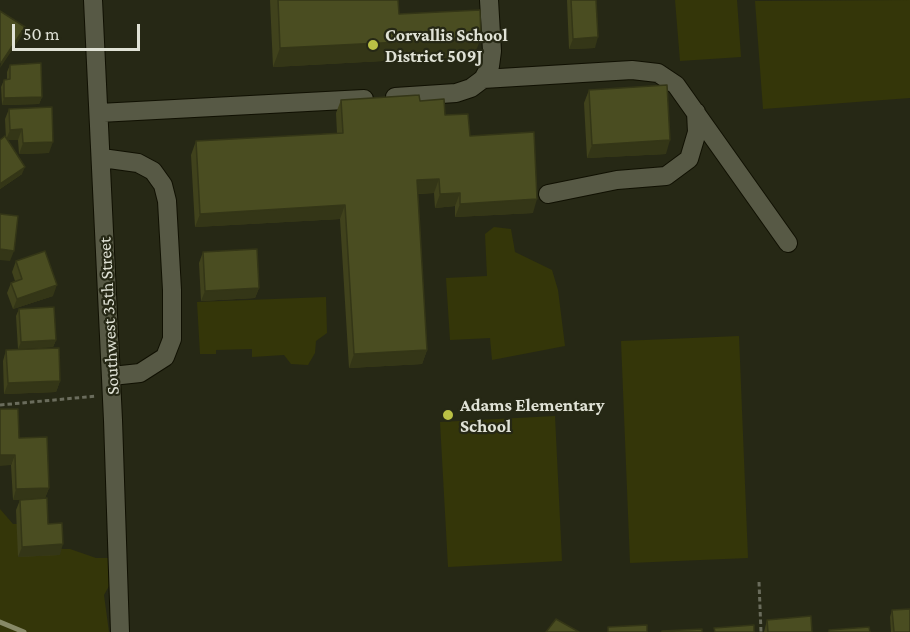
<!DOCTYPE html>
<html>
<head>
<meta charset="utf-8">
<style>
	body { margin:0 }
	#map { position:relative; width:910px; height:632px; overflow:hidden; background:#262815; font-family:"Crimson Pro",serif }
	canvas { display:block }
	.scale { position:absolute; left:12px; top:24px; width:128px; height:27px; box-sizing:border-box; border:3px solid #e0e2d6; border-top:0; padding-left:8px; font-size:18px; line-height:21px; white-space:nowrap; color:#e0e2d6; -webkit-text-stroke:4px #262815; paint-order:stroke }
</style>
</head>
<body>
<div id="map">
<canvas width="910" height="632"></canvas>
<div class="scale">50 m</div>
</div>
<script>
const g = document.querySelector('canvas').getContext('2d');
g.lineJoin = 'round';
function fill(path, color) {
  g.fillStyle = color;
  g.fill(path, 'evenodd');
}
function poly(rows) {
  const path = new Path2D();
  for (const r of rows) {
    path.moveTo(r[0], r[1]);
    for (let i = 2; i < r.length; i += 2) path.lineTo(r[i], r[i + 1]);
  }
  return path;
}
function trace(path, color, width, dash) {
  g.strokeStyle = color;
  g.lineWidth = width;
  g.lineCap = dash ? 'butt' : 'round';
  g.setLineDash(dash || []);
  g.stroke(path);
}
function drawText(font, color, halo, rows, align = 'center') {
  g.font = font + ' "Crimson Pro",serif';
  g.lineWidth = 4.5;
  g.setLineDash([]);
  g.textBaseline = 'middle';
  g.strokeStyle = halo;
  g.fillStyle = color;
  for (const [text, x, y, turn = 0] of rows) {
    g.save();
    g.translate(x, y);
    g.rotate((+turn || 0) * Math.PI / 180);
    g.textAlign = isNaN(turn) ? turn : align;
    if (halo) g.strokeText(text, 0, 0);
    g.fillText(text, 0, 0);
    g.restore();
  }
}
const green = poly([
	[675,0,737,0,741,57,680,61],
	[910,0,910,98,763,109,755,1],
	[494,227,511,229,515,252,552,270,558,290,565,346,492,360,490,338,450,340,446,278,487,276,485,234],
	[326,297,327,333,316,341,315,353,308,365,291,364,284,355,252,357,252,349,216,350,216,354,200,354,197,302],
	[739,336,748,558,630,563,621,341],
	[555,416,562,561,448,567,440,422],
	[0,509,13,524,22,524,60,549,70,549,96,558,114,558,113,579,104,595,109,632,0,632]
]);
const stream = poly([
	[0,622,24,632]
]);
const path = poly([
	[0,405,97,396],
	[759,582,761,632]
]);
const minor = poly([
	[93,0,113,420,120,632],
	[483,79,632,70,658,73,676,85,788,243],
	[395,97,456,93,471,88,483,79,490,66,492,51,489,0],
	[99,113,364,99],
	[102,158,138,163,153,171,163,185,167,201,172,290,172,339,165,357,140,373,112,376],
	[548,194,617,180,666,176,689,159,697,132,696,112]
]);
const wall = poly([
	[270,0,398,0,399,14,474,56,273,67],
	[567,0,596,0,595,48,569,49],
	[10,65,42,97,39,104,2,105,1,87,4,80,7,80,7,72],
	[589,90,666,154,587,158,584,103],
	[341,100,420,101,445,115,470,136,533,213,455,217,455,206,435,208,434,193,418,194,427,350,422,364,349,368,340,219,195,227,191,155,196,141,337,133,336,113],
	[9,109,49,153,19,154,18,140,7,140,22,174,0,189,0,140,6,139,5,119],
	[203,252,259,288,255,298,201,301,199,263],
	[16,261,53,296,13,309,7,293,11,283,15,281,12,272],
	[19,309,56,340,53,347,18,349,16,316],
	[6,350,60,381,56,392,4,394,3,361],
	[19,438,49,488,45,498,13,500,11,465],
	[20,500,48,524,60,555,18,557,16,510],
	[892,610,910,632,891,632,890,617],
	[767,620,812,632,764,632]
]);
const shadedWall = poly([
	[25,27,21,37,0,68,1,63],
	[598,37,595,48,569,49,573,39],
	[481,38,474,56,273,67,280,48],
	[42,97,39,104,2,105,4,98],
	[22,129,18,140,6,140,10,130],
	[670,140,666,154,587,158,592,145],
	[53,142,49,153,19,154,23,143],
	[25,167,22,174,0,189,0,184],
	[439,179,434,193,412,194,417,180],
	[460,193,455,206,435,208,440,194],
	[537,199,533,213,455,217,460,204],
	[345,205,340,219,195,227,200,214],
	[0,249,14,251,10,261,0,260],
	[57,285,53,296,13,309,17,299],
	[259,288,255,298,201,301,205,291],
	[56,340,53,347,18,349,21,342],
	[427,350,422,364,349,368,354,354],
	[60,381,56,392,4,394,8,383],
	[0,455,15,455,11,465,0,466],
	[49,488,45,498,13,500,16,489],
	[63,544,60,555,18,557,22,547]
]);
const building = poly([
	[278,0,398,0,399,14,480,10,481,38,280,48,278,0],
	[571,0,596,0,598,37,573,39,571,0],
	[0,11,25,27,1,63,0,62,0,11],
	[41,63,42,97,4,98,4,80,10,79,10,65,41,63],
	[667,85,670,140,592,145,589,90,667,85],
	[419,95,420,101,444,99,445,115,468,114,470,136,534,132,537,199,460,204,460,193,440,194,439,179,417,180,427,350,354,354,345,205,200,214,196,141,343,133,341,100,419,95],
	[52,107,53,142,23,143,22,129,10,130,9,109,52,107],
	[5,136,25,167,0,184,0,140,5,136],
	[0,214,18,216,14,251,0,249,0,214],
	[257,249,259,288,205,291,203,252,257,249],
	[45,251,57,285,17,299,11,283,22,279,16,261,45,251],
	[54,307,56,340,21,342,19,309,54,307],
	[59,348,60,381,8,383,6,350,59,348],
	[0,409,18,409,19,438,47,437,49,488,16,489,15,455,0,455,0,409],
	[47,498,48,524,62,523,63,544,22,547,20,500,47,498],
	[910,609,910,632,894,632,892,610,910,609],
	[811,616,812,632,768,632,767,620,811,616],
	[556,619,579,632,546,632,556,619],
	[647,625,647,632,608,632,608,627,647,625],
	[754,625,754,632,715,632,714,628,754,625],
	[869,627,870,632,829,632,829,630,869,627],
	[702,629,702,632,662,632,662,631,702,629]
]);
const markers = [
	[373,45,6,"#bac045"],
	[448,415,6,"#bac045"]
];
const poiNames = [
	["Corvallis School",385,35],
	["District 509J",385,56],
	["Adams Elementary",460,405],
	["School",460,426]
];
const streetNames = [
	["Southwest 35th Street",109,316,-93]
];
fill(green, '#343609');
trace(stream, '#878967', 5);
trace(minor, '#101002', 20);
trace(path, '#6a6c5c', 3, [4.5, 3]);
trace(minor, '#575945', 18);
fill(wall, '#40421c');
fill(shadedWall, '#343617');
fill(building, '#4a4d21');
trace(building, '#343617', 1.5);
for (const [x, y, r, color] of markers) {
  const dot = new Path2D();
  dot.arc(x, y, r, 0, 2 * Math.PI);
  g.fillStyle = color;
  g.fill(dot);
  trace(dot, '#262815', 2);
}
drawText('bold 18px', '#e0e2d6', '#262815', poiNames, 'left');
drawText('18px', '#e0e2d6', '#262815', streetNames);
</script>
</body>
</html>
